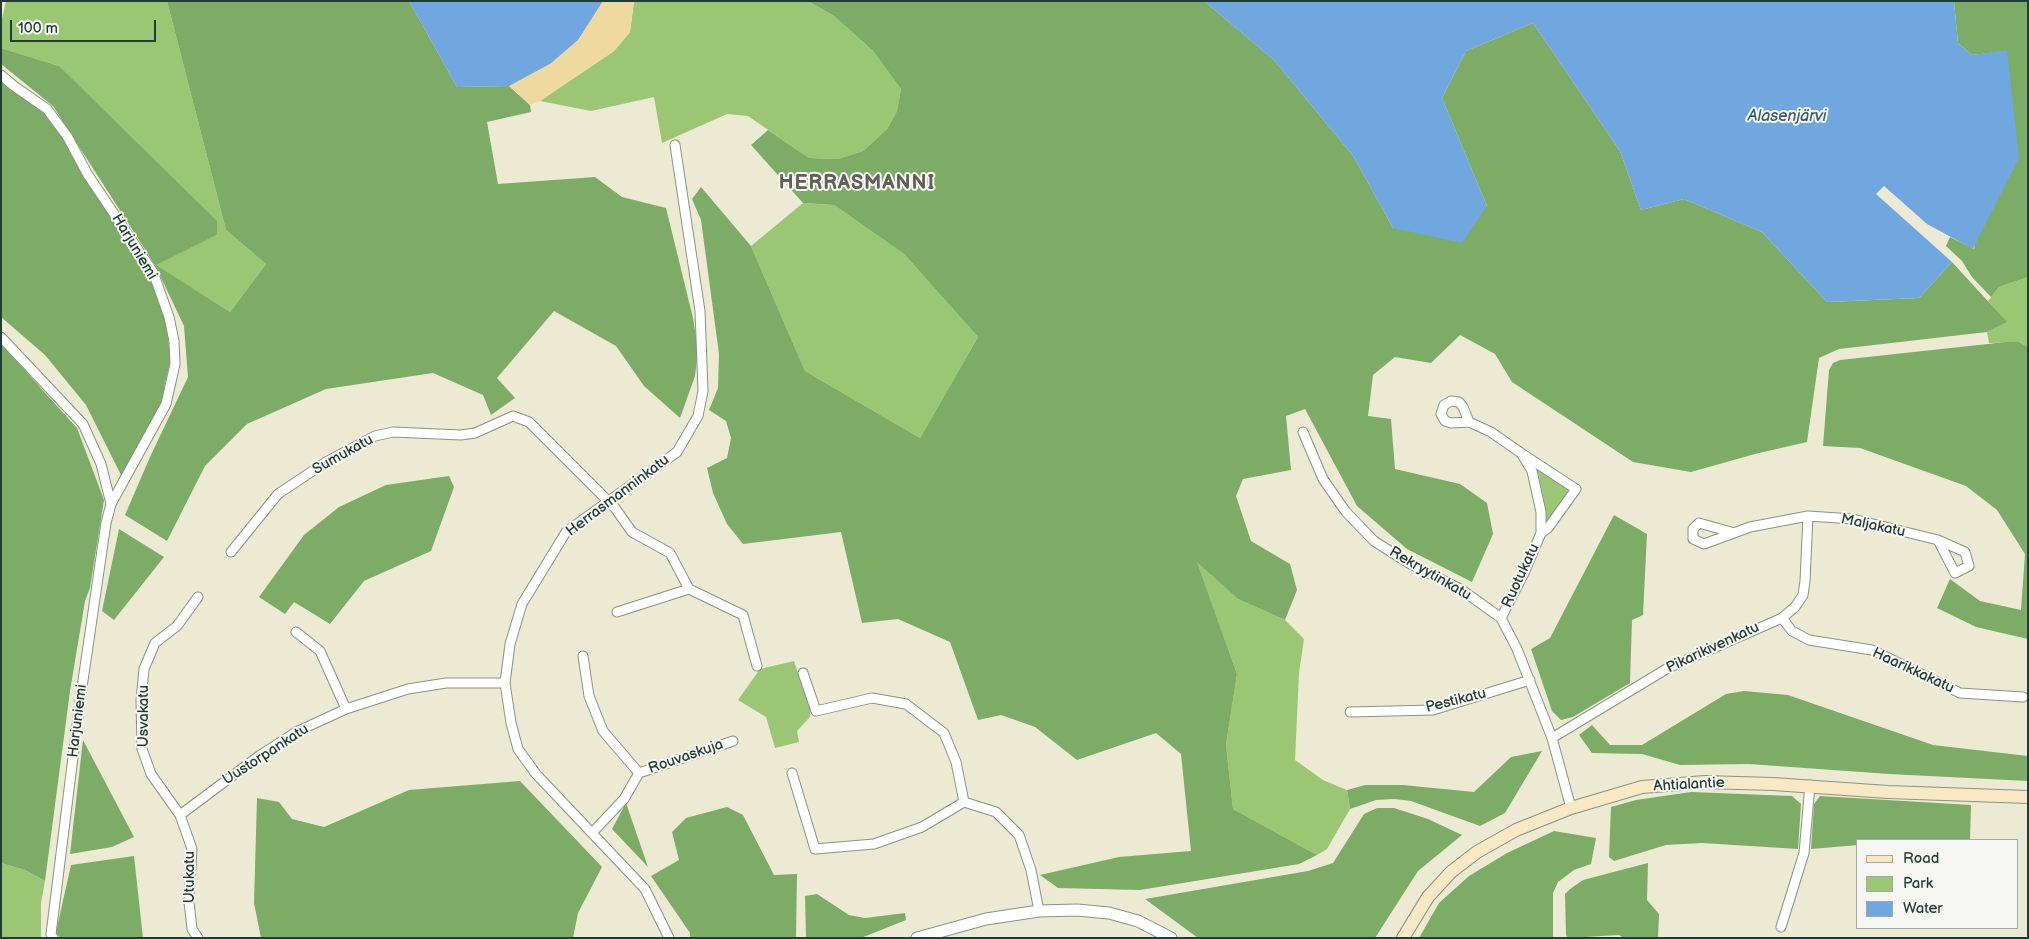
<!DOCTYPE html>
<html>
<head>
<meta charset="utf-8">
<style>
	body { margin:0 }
	#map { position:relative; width:2029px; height:939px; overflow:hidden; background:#edead4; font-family:"Balsamiq Sans",sans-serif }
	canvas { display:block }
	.frame { position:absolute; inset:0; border:2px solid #1f3d34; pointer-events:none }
	.legend { position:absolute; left:1856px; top:839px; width:162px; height:90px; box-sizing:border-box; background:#f6f6f2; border:1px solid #a0aca6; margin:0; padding:6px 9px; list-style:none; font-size:15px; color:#1f3d34 }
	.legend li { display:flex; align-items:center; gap:10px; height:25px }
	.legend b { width:25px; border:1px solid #a0aca6 }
	.scale { position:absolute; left:10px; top:20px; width:146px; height:22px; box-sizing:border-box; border:2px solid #1f3d34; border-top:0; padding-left:6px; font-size:15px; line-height:18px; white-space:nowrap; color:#1f3d34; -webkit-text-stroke:4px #f6f6f2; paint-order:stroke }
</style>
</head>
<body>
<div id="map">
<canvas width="2029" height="939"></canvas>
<div class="frame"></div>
<ul class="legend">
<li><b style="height:6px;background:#f8e8c3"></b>Road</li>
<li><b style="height:14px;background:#9bc774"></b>Park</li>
<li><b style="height:14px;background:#6fa7de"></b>Water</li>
</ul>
<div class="scale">100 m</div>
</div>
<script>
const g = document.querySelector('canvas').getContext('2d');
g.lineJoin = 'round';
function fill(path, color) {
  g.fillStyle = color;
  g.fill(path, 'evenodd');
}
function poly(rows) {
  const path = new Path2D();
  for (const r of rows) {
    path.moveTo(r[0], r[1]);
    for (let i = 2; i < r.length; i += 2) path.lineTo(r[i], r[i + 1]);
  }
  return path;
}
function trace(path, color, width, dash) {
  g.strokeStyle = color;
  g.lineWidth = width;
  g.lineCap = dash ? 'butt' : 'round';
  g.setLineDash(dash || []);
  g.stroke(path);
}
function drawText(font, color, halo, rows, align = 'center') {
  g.font = font + ' "Balsamiq Sans",sans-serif';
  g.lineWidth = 4;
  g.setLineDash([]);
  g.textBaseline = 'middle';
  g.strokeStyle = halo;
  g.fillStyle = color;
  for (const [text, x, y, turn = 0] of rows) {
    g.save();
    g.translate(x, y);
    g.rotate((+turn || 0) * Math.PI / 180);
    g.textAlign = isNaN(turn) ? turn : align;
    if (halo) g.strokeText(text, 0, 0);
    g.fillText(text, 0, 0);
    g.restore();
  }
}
const green = poly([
	[6,1,167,1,226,230,266,264,230,312,155,265,217,235,59,66,1,48,1,23],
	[634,1,808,1,834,16,873,51,901,89,897,111,887,129,863,151,838,159,809,158,748,116,727,114,662,143,654,97,591,111,540,101,614,51,630,32],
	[803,203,834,205,904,254,978,337,920,438,805,371,751,246],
	[2028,277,2028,347,2019,342,1989,343,1987,332,2006,322,1988,301,1999,287],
	[1537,468,1563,483,1568,491,1551,518,1546,521,1544,500],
	[1196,560,1238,599,1285,620,1304,639,1299,673,1295,760,1323,780,1347,790,1350,809,1327,849,1317,855,1233,809,1226,745,1237,674],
	[794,661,810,709,810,717,797,731,799,742,775,748,766,717,738,700,760,669],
	[1,863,25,870,45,881,41,903,41,938,1,938]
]);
const forest = poly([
	[167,1,409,1,457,87,509,86,530,105,531,112,487,122,498,184,595,177,622,197,666,208,693,318,698,350,695,376,680,418,644,386,616,346,554,311,497,378,515,398,491,415,483,395,433,373,326,389,247,424,205,466,167,541,125,515,150,457,188,377,184,326,155,265,53,106,1,64,1,48,59,66,217,221,217,235,156,265,230,312,266,264,226,230],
	[808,1,1204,1,1274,60,1354,157,1393,228,1487,206,1442,98,1466,51,1533,23,1620,151,1641,210,1684,199,1762,232,1827,302,1919,298,1952,262,2007,322,1987,332,1839,349,1819,358,1807,442,1755,454,1691,472,1633,462,1512,382,1495,354,1460,335,1431,363,1395,357,1373,375,1368,416,1391,419,1395,469,1460,484,1487,503,1493,534,1472,582,1407,549,1357,506,1305,409,1286,416,1291,470,1243,479,1236,496,1251,541,1290,564,1297,590,1285,620,1238,599,1197,562,1237,674,1226,745,1233,809,1317,855,1299,864,1140,890,1058,888,1040,875,1119,857,1191,851,1181,754,1156,733,1077,760,1035,727,1001,715,978,720,950,642,898,619,862,623,841,532,743,544,727,524,713,493,707,468,727,458,731,438,726,421,709,410,718,388,719,354,701,220,692,199,701,187,751,246,805,371,920,438,978,337,904,254,834,205,803,203,751,145,768,130,809,158,838,159,863,151,887,129,897,111,901,89,873,51,834,16],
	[1952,1,2028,1,2028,277,1999,287,1991,297,1972,277,1962,261,1946,246,1950,237,1974,249,2006,51,1972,55,1958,43,1954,2],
	[1,82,44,113,64,139,150,275,167,320,170,363,164,387,164,399,122,477,86,405,45,355,1,317],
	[2006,342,2019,342,2028,347,2028,639,1976,627,1937,608,1950,579,1980,601,2021,610,2025,554,1997,510,1966,486,1860,448,1823,446,1829,370,1833,363,1840,360],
	[1,344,77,428,104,500,90,588,85,601,70,691,45,881,25,870,1,863],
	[449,476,454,487,431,551,364,581,330,624,294,602,285,614,259,597,304,535,339,507,386,485],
	[1614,515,1647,534,1643,615,1632,620,1630,683,1573,717,1561,720,1552,711,1531,649,1550,638],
	[119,529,164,557,114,620,102,611],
	[1744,691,1788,695,1933,745,2028,756,2028,781,1889,774,1749,764,1680,765,1642,754,1592,753,1579,735,1592,725,1610,745,1642,745,1726,694],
	[83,740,134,837,112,847,70,854],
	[1542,751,1505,813,1480,826,1411,801,1394,799,1376,800,1350,809,1347,790,1365,785,1403,785,1474,792,1511,757],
	[520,781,602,867,578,913,573,938,261,938,254,903,257,798,279,802,292,819,324,827,409,790],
	[1691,792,1792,796,1801,804,1798,849,1702,843,1666,845,1614,861,1609,857,1611,807,1636,800],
	[1820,796,1971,805,1970,840,1858,840,1858,845,1811,849,1814,804],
	[626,803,648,867,612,829],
	[727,807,743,815,774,875,797,874,796,938,690,938,690,933,651,876,679,860,672,832,686,818],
	[1377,808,1394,808,1428,819,1462,835,1418,871,1375,938,1198,938,1145,899,1308,871,1333,863,1364,814],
	[1554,831,1596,838,1591,864,1574,870,1558,882,1553,893,1553,938,1419,938,1439,903,1469,876,1507,853],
	[134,856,143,938,60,938,56,932,71,865],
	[1648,863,1647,900,1659,914,1658,938,1624,938,1619,935,1568,938,1566,935,1565,894,1570,889,1583,880],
	[817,894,849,915,865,918,905,913,906,920,861,938,806,938,805,896]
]);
const sand = poly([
	[603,1,634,1,630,32,614,51,540,101,530,105,509,86,550,64,578,40]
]);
const water = poly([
	[409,1,603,1,578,40,550,64,509,86,457,87],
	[1204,1,1952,1,1954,2,1958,43,1972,55,2007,50,2019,158,1973,249,1927,224,1884,186,1876,194,1952,262,1919,298,1827,302,1762,232,1684,199,1641,210,1620,151,1533,23,1466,51,1442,98,1487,206,1462,243,1393,228,1354,157,1274,60]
]);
const minor = poly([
	[1,75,14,86,47,109,67,136,88,175,153,272,169,317,174,341,175,364,166,404,111,504,106,523,80,701,51,934,53,938],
	[1,337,83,424,101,464,111,504],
	[1469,422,1451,423,1445,421,1441,414,1444,405,1451,401,1459,402,1463,407,1469,422,1491,432,1521,453,1532,471,1541,512,1541,533,1524,573,1501,618],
	[1303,432,1323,479,1346,512,1374,541,1407,562,1462,590,1501,618,1517,649,1552,738,1571,808],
	[1524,455,1576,489,1548,528,1541,533],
	[1731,532,1699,523,1693,529,1693,539,1704,544,1750,527,1808,516,1853,519,1938,540,1955,573,1969,566,1965,552,1938,540],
	[231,552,278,494,326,462,375,436,393,432,461,435,475,433,513,416,529,422,615,508,632,532,670,553,689,589],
	[689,589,743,615,757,666],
	[617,612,689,589],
	[1782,618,1792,631,1809,640,1872,650,1960,693,2023,697],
	[296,632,320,651,346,709],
	[583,656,589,696,603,731,639,773],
	[803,673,816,711,872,698,906,704,944,733,956,762,964,802],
	[1350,712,1433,710,1530,680],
	[1552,738,1668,668,1782,618,1795,607,1803,595,1805,581,1808,516],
	[639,773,733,741],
	[792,773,815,849,874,844,922,827,964,802],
	[964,802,996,812,1019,835,1031,870,1039,911],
	[180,815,259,756,296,732,346,709,408,689,446,683,505,683],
	[592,833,624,799,639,773],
	[1781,927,1804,853,1810,785],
	[198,938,192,929,189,902,192,849,180,815,151,774,142,749,141,700,144,669,155,643,177,626,198,597],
	[669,938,645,889,536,774,518,749,511,723,505,683,510,644,522,604,566,532,677,452,698,416,703,391,700,311,675,145]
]);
const tertiary = poly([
	[917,938,986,919,1039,911,1077,910,1109,913,1138,921,1171,938]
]);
const secondary = poly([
	[1403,938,1428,897,1451,872,1477,852,1516,830,1571,808,1642,787,1705,782,1773,784,1888,792,2028,797]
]);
const streetNames = [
	["Harjuniemi",134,247,59],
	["Sumukatu",343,455,-29],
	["Herrasmanninkatu",618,496,-37],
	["Maljakatu",1873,526,12],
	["Rekryytinkatu",1430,574,30],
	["Ruotukatu",1521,576,-65],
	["Pikarikivenkatu",1713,648,-25],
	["Haarikkakatu",1913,671,25],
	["Pestikatu",1456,701,-14],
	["Usvakatu",144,716,-90],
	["Harjuniemi",78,721,-83],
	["Uustorpankatu",266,755,-33],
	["Rouvaskuja",686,757,-19],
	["Ahtialantie",1689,785,-3],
	["Utukatu",190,877,-90]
];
const waterNames = [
	["Alasenjärvi",1787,117]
];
const districtNames = [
	["HERRASMANNI",857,184]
];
fill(green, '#9bc774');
fill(forest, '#7cac66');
fill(sand, '#eeda9e');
fill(water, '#6fa7de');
trace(minor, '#869484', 11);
trace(tertiary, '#869484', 13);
trace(secondary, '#869484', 14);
trace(minor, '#fff', 9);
trace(tertiary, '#fff', 11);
trace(secondary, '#f8e8c3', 12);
drawText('15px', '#1f3d34', '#f6f6f2', streetNames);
drawText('italic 16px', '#375d67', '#f6f6f2', waterNames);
g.letterSpacing = '1px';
drawText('bold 20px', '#625f58', '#f6f6f2', districtNames);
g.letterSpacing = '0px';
</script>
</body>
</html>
